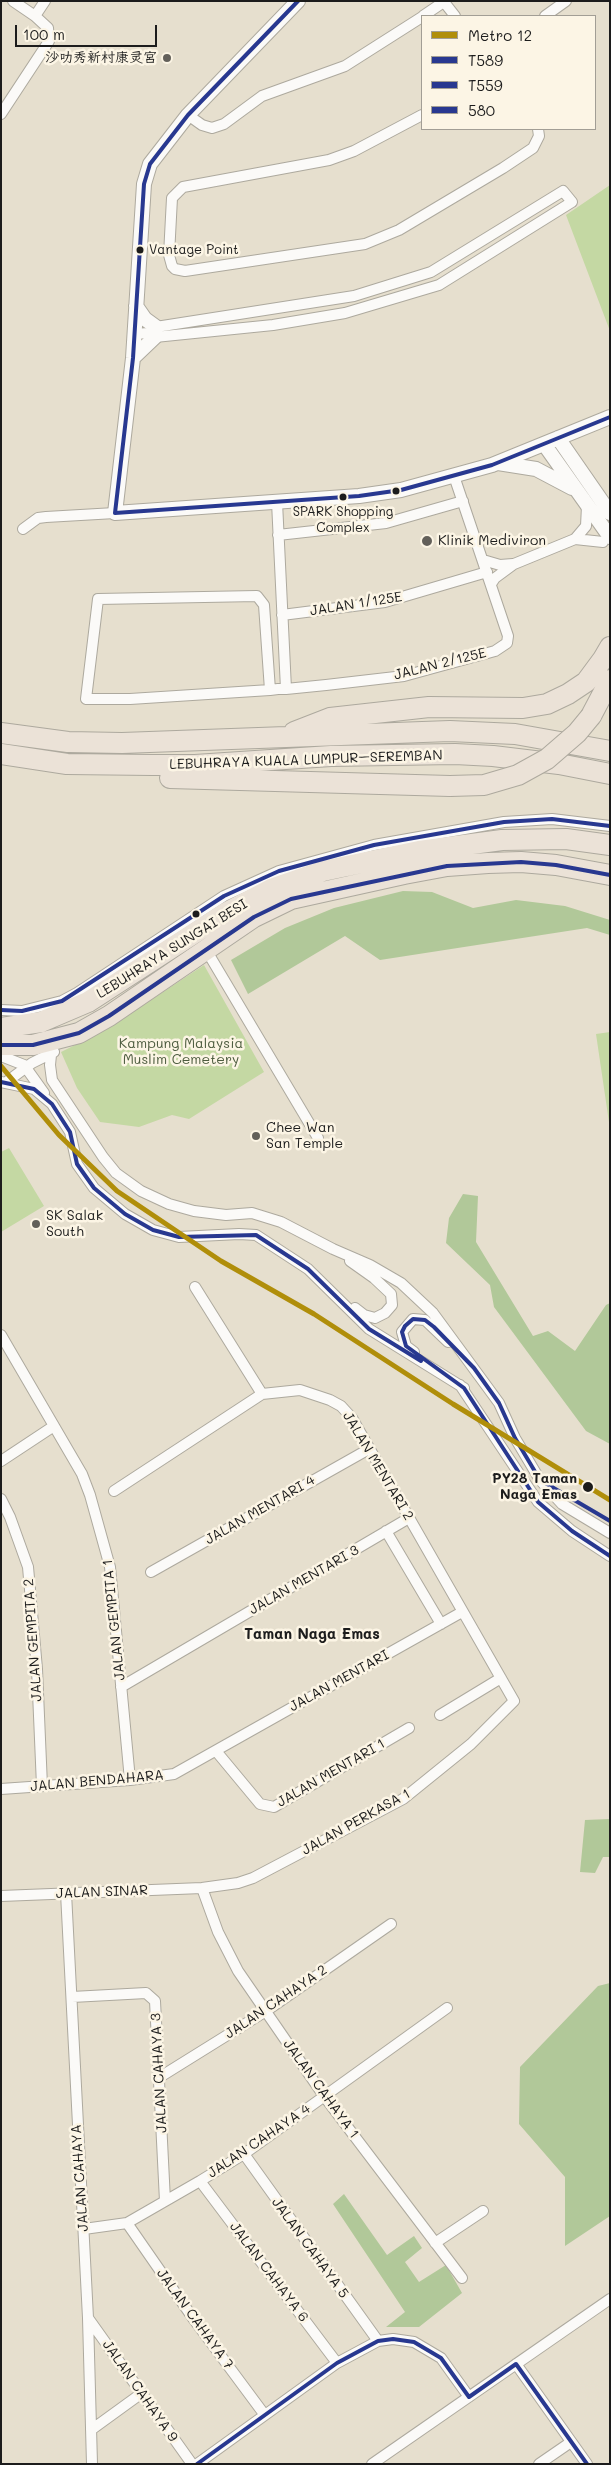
<!DOCTYPE html>
<html>
<head>
<meta charset="utf-8">
<style>
	body { margin:0 }
	#map { position:relative; width:611px; height:2465px; overflow:hidden; background:#e6dfce; font-family:Mali,sans-serif }
	canvas { display:block }
	.frame { position:absolute; inset:0; border:2px solid #1c1c1c; pointer-events:none }
	.legend { position:absolute; left:421px; top:15px; width:175px; height:115px; box-sizing:border-box; background:#fcf5e5; border:1px solid #a29e95; margin:0; padding:6px 9px; list-style:none; font-size:15px; color:#1c1c1c }
	.legend li { display:flex; align-items:center; gap:10px; height:25px }
	.legend b { width:25px; border:1px solid #a29e95 }
	.scale { position:absolute; left:15px; top:25px; width:142px; height:22px; box-sizing:border-box; border:2px solid #1c1c1c; border-top:0; padding-left:6px; font-size:15px; line-height:18px; white-space:nowrap; color:#1c1c1c; -webkit-text-stroke:4px #fcf5e5; paint-order:stroke }
</style>
</head>
<body>
<div id="map">
<canvas width="611" height="2465"></canvas>
<div class="frame"></div>
<ul class="legend">
<li><b style="height:6px;background:#b08e0a"></b>Metro 12</li>
<li><b style="height:6px;background:#283890"></b>T589</li>
<li><b style="height:6px;background:#283890"></b>T559</li>
<li><b style="height:6px;background:#283890"></b>580</li>
</ul>
<div class="scale">100 m</div>
</div>
<script>
const g = document.querySelector('canvas').getContext('2d');
g.lineJoin = 'round';
function fill(path, color) {
  g.fillStyle = color;
  g.fill(path, 'evenodd');
}
function poly(rows) {
  const path = new Path2D();
  for (const r of rows) {
    path.moveTo(r[0], r[1]);
    for (let i = 2; i < r.length; i += 2) path.lineTo(r[i], r[i + 1]);
  }
  return path;
}
function trace(path, color, width, dash) {
  g.strokeStyle = color;
  g.lineWidth = width;
  g.lineCap = dash ? 'butt' : 'round';
  g.setLineDash(dash || []);
  g.stroke(path);
}
function drawText(font, color, halo, rows, align = 'center') {
  g.font = font + ' Mali,"LXGW WenKai TC",sans-serif';
  g.lineWidth = 5;
  g.setLineDash([]);
  g.textBaseline = 'middle';
  g.strokeStyle = halo;
  g.fillStyle = color;
  for (const [text, x, y, turn = 0] of rows) {
    g.save();
    g.translate(x, y);
    g.rotate((+turn || 0) * Math.PI / 180);
    g.textAlign = isNaN(turn) ? turn : align;
    if (halo) g.strokeText(text, 0, 0);
    g.fillText(text, 0, 0);
    g.restore();
  }
}
const green = poly([
	[610,185,610,331,566,215],
	[204,965,264,1072,189,1119,172,1115,139,1127,100,1122,77,1088,61,1052,107,1029],
	[610,1032,610,1129,596,1034],
	[9,1148,44,1206,1,1232,1,1152]
]);
const forest = poly([
	[403,891,432,892,473,908,516,900,565,906,610,920,610,935,587,928,380,960,345,936,248,994,231,960,285,928,334,908],
	[463,1194,478,1196,476,1242,533,1336,548,1331,575,1351,606,1305,610,1303,610,1444,586,1431,494,1307,490,1285,446,1243,449,1218],
	[610,1819,610,1857,603,1857,595,1873,580,1872,585,1820],
	[610,1983,610,2216,565,2246,565,2177,519,2124,520,2067,598,1986],
	[344,2194,387,2255,414,2236,422,2248,405,2262,419,2282,446,2265,462,2293,419,2327,386,2327,405,2312,333,2204]
]);
const minor = poly([
	[444,2,455,16],
	[35,16,45,1],
	[423,16,445,1],
	[545,16,566,1],
	[1,114,49,41,48,28,35,16,13,1],
	[188,115,202,125,212,128,224,124,262,96,345,66,422,17],
	[422,115,354,151,329,160,183,187,172,198,169,255,172,266,175,269,185,271,365,244,399,230,503,168,533,148,539,136,538,129],
	[134,334,149,333,156,327,354,296,431,272,563,191,572,202,439,285,345,313,273,325,155,337,149,333],
	[277,502,286,689],
	[23,529,38,518,46,517,115,513],
	[278,535,386,523,463,501],
	[575,539,603,542],
	[483,560,500,565,513,564],
	[491,584,495,578,514,564,575,539,586,526,587,506],
	[282,615,385,602,487,572],
	[270,690,264,605,257,596,98,599,86,699,130,699,270,690,278,689,286,689,326,685,404,676,495,651,507,643,508,636,454,476],
	[205,948,318,1138],
	[1,1010,22,1011,62,1001,77,993,224,896,279,871,374,845,504,822,552,819,610,826],
	[51,1055,50,1065,52,1080,103,1157,116,1173,141,1191,169,1204,194,1211,226,1215,252,1213,281,1222,333,1249,370,1265,401,1283,433,1313,499,1403,515,1438,540,1480,562,1504,610,1533],
	[1,1056,24,1065,44,1093],
	[1,1082,34,1089,52,1104,70,1132,77,1164,94,1188,125,1214,153,1230,179,1237,239,1234,256,1235,308,1269,369,1329,464,1388],
	[5,1083,32,1063,54,1052],
	[350,1261,374,1278,391,1294,392,1305,385,1313,375,1318,364,1315,355,1308],
	[195,1287,262,1394],
	[1,1335,82,1474,90,1495,110,1567,130,1780],
	[414,1352,406,1346,402,1332,413,1319,425,1320,448,1342],
	[460,1385,538,1502,572,1531,610,1556],
	[1,1461,54,1426],
	[1,1499,10,1517,28,1567,37,1669,42,1786],
	[386,1531,441,1624],
	[151,1572,369,1449],
	[121,1687,409,1518],
	[440,1715,501,1678],
	[216,1751,260,1804,274,1807,409,1728],
	[1,1789,130,1780,174,1774,462,1612],
	[202,1888,218,1932,238,1971,324,2096,462,2278],
	[66,1893,88,2318,92,2464],
	[1,1896,202,1888,238,1883,253,1878,403,1799,471,1744,514,1701,352,1418,341,1406,330,1400,300,1390,262,1394,114,1491],
	[72,1997,146,1993,155,2001,165,2201],
	[160,2077,266,2011,391,1924],
	[244,2154,378,2341],
	[200,2181,337,2363],
	[127,2223,195,2321,264,2414],
	[84,2229,127,2223,200,2181,244,2154,447,2008],
	[435,2243,483,2211],
	[88,2318,192,2464],
	[516,2364,587,2464],
	[91,2430,142,2393],
	[197,2464,337,2363,378,2341,393,2339,414,2342,441,2358,469,2397],
	[372,2464,610,2299],
	[539,2464,571,2442]
]);
const tertiary = poly([
	[298,1,188,115,150,164,144,184,133,358,115,513,359,496,401,490,492,465,610,417],
	[136,306,145,319,156,327],
	[133,358,155,337],
	[558,438,610,513],
	[544,444,610,537],
	[498,463,536,469,572,488]
]);
const motorway = poly([
	[591,716,610,680],
	[294,732,330,718,429,707,523,708,547,704,568,694,586,682,603,659,610,647],
	[1,733,68,742,122,743,450,731,515,734,610,751],
	[1,754,67,764,152,765,195,765,331,756,455,754,493,756,559,764,610,774],
	[170,778,450,786],
	[1,1028,41,1022,88,1002,227,912,271,889,323,871,419,851,502,840,566,839,610,845],
	[1,1045,33,1045,79,1033,109,1016,254,917,291,899,404,874,447,866,488,863,521,862,556,865,610,875]
]);
const motorwayBridge = poly([
	[450,786,484,785,518,775,547,759,577,733,591,716]
]);
const bus1 = poly([
	[1,1082,34,1089,52,1104,70,1132,77,1164,94,1188,125,1214,153,1230,179,1237,256,1235,308,1269,369,1329,421,1361],
	[610,1521,540,1480,515,1438,499,1403,474,1368,434,1327,425,1320,413,1319,405,1326,402,1332,406,1346,464,1388,538,1502,572,1531,610,1556],
	[197,2464,337,2363,378,2341,393,2339,414,2342,441,2358,469,2397,516,2364,587,2464]
]);
const bus2 = poly([
	[1,1010,22,1011,62,1001,224,896,279,871,374,845,504,822,552,819,610,826],
	[1,1045,33,1045,79,1033,109,1016,254,917,291,899,447,866,521,862,556,865,610,875]
]);
const bus3 = poly([
	[298,1,188,115,150,164,144,184,133,358,115,513,359,496,401,490,492,465,610,417]
]);
const metro1 = poly([
	[1,1066,59,1135,117,1191,221,1261,314,1314,453,1404,610,1500]
]);
const markers = [
	[167,58,5,"#63605a"],
	[140,250,4.5,"#1c1c1c"],
	[396,491,4.5,"#1c1c1c"],
	[343,497,4.5,"#1c1c1c"],
	[427,541,6,"#63605a"],
	[196,914,4.5,"#1c1c1c"],
	[256,1136,5,"#63605a"],
	[36,1224,5,"#63605a"],
	[588,1487,6,"#1c1c1c"]
];
const busNames = [
	["Vantage Point",149,250],
	["SPARK Shopping",343,512,"center"],
	["Complex",343,528,"center"]
];
const poiNames = [
	["沙叻秀新村康灵宫",157,58,"right"],
	["Klinik Mediviron",438,541],
	["Chee Wan",266,1128],
	["San Temple",266,1144],
	["SK Salak",46,1216],
	["South",46,1232]
];
const streetNames = [
	["JALAN 1/125E",356,604,-9],
	["JALAN 2/125E",440,664,-14],
	["LEBUHRAYA KUALA LUMPUR–SEREMBAN",306,760,-2],
	["LEBUHRAYA SUNGAI BESI",172,949,-32],
	["JALAN MENTARI 2",378,1466,59],
	["JALAN MENTARI 4",260,1510,-30],
	["JALAN MENTARI 3",304,1580,-30],
	["JALAN GEMPITA 1",114,1620,-96],
	["JALAN GEMPITA 2",33,1640,-94],
	["JALAN MENTARI",339,1681,-29],
	["JALAN MENTARI 1",331,1773,-30],
	["JALAN BENDAHARA",97,1781,-5],
	["JALAN PERKASA 1",356,1822,-29],
	["JALAN SINAR",102,1892,-2],
	["JALAN CAHAYA 2",276,2002,-34],
	["JALAN CAHAYA 3",159,2073,-93],
	["JALAN CAHAYA 1",321,2089,54],
	["JALAN CAHAYA 4",259,2141,-34],
	["JALAN CAHAYA",80,2178,-94],
	["JALAN CAHAYA 5",310,2248,54],
	["JALAN CAHAYA 6",269,2272,53],
	["JALAN CAHAYA 7",195,2319,54],
	["JALAN CAHAYA 9",140,2391,55]
];
const parkNames = [
	["Kampung Malaysia",181,1044],
	["Muslim Cemetery",181,1060]
];
const stopNames = [
	["PY28 Taman",577,1479],
	["Naga Emas",577,1495]
];
const neighbourhoodNames = [
	["Taman Naga Emas",312,1634]
];
fill(green, '#c4d8a3');
fill(forest, '#b1c899');
trace(minor, '#ada99e', 12);
trace(tertiary, '#ada99e', 16);
trace(motorway, '#ada99e', 22);
trace(minor, '#fbfaf8', 10);
trace(tertiary, '#fbfaf8', 14);
trace(motorway, '#ebe2d7', 20);
trace(motorwayBridge, '#ada99e', 22, []);
trace(motorwayBridge, '#ebe2d7', 20);
trace(bus1, '#283890', 4);
trace(bus2, '#283890', 4);
trace(bus3, '#283890', 4);
trace(metro1, '#b08e0a', 5);
for (const [x, y, r, color] of markers) {
  const dot = new Path2D();
  dot.arc(x, y, r, 0, 2 * Math.PI);
  g.fillStyle = color;
  g.fill(dot);
  trace(dot, '#fcf5e5', 2);
}
drawText('13px', '#1c1c1c', '#fcf5e5', busNames, 'left');
drawText('14px', '#1c1c1c', '#fcf5e5', poiNames, 'left');
drawText('14px', '#1c1c1c', '#fcf5e5', streetNames);
drawText('14px', '#4d5c3f', '#fcf5e5', parkNames);
drawText('bold 14px', '#1c1c1c', '#fcf5e5', stopNames, 'right');
drawText('bold 15px', '#1c1c1c', '#fcf5e5', neighbourhoodNames);
</script>
</body>
</html>
